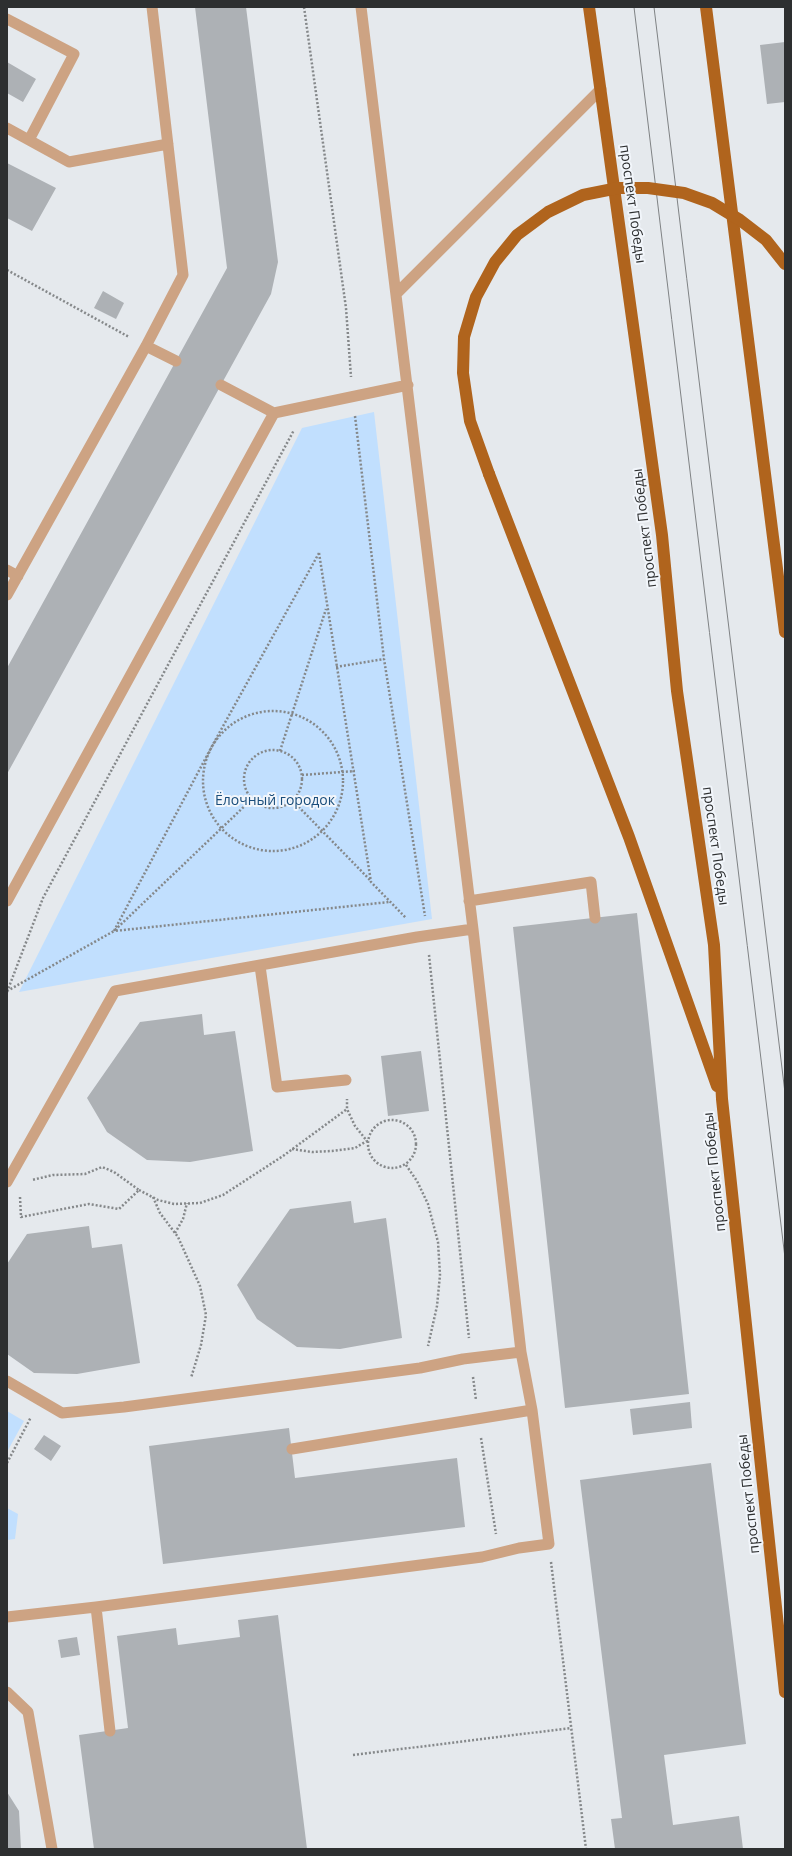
<!DOCTYPE html>
<html>
<head>
<meta charset="utf-8">
<style>
	body { margin:0 }
	#map { position:relative; width:792px; height:1856px; overflow:hidden; background:#e5e9ed; font-family:"Open Sans",sans-serif }
	canvas { display:block }
	.frame { position:absolute; inset:0; border:8px solid #2d2f30; pointer-events:none }
</style>
</head>
<body>
<div id="map">
<canvas width="792" height="1856"></canvas>
<div class="frame"></div>
</div>
<script>
const g = document.querySelector('canvas').getContext('2d');
g.lineJoin = 'round';
function fill(path, color) {
  g.fillStyle = color;
  g.fill(path, 'evenodd');
}
function poly(rows) {
  const path = new Path2D();
  for (const r of rows) {
    if (r.length === 3) {
      path.moveTo(r[0] + r[2], r[1]);
      path.arc(r[0], r[1], r[2], 0, 2 * Math.PI);
      continue;
    }
    path.moveTo(r[0], r[1]);
    for (let i = 2; i < r.length; i += 2) path.lineTo(r[i], r[i + 1]);
  }
  return path;
}
function trace(path, color, width, dash) {
  g.strokeStyle = color;
  g.lineWidth = width;
  g.lineCap = dash ? 'butt' : 'round';
  g.setLineDash(dash || []);
  g.stroke(path);
}
function drawText(font, color, halo, rows, align = 'center') {
  g.font = font + ' "Open Sans",sans-serif';
  g.lineWidth = 4;
  g.setLineDash([]);
  g.textBaseline = 'middle';
  g.strokeStyle = halo;
  g.fillStyle = color;
  for (const [text, x, y, turn = 0] of rows) {
    g.save();
    g.translate(x, y);
    g.rotate((+turn || 0) * Math.PI / 180);
    g.textAlign = isNaN(turn) ? turn : align;
    if (halo) g.strokeText(text, 0, 0);
    g.fillText(text, 0, 0);
    g.restore();
  }
}
const green = poly([
	[374,412,432,919,19,992,302,428],
	[7,1411,24,1421,7,1452],
	[7,1508,18,1514,15,1539,7,1540]
]);
const building = poly([
	[195,7,246,7,278,262,271,294,7,774,7,668,227,268],
	[785,42,785,102,767,104,760,45],
	[7,62,36,79,23,102,7,93],
	[7,163,56,188,32,231,7,218],
	[103,291,124,303,116,319,94,308],
	[637,913,689,1394,565,1408,513,927],
	[202,1014,204,1035,235,1031,253,1151,190,1162,147,1160,107,1132,87,1098,140,1022],
	[421,1051,429,1111,388,1116,381,1056],
	[351,1201,354,1223,386,1218,402,1338,340,1349,297,1347,257,1319,237,1285,290,1209],
	[89,1226,92,1248,122,1244,140,1363,77,1374,34,1373,7,1354,7,1264,27,1234],
	[690,1402,692,1428,633,1435,630,1409],
	[289,1428,295,1478,457,1458,465,1527,163,1564,149,1446],
	[44,1435,61,1446,51,1461,34,1449],
	[711,1463,746,1744,664,1755,673,1825,739,1816,743,1849,615,1849,611,1819,622,1818,580,1480],
	[278,1615,307,1849,94,1849,79,1735,128,1728,117,1636,176,1628,178,1645,240,1637,238,1620],
	[77,1637,80,1655,61,1658,58,1640],
	[7,1792,19,1811,21,1849,7,1849]
]);
const path = poly([
	[304,7,346,308,351,377],
	[7,270,129,337],
	[355,416,384,659,425,916],
	[319,553,211,748,114,931,389,902],
	[319,553,371,882,406,918],
	[336,667,384,659],
	[273,781,70],
	[273,779,29],
	[280,751,326,609],
	[302,775,355,771],
	[293,801,371,881],
	[429,955,469,1338],
	[7,991,114,931,252,799],
	[7,992,43,898,294,430],
	[392,1144,24],
	[292,1149,312,1152,332,1151,355,1148,367,1141,355,1126,347,1109],
	[406,1165,417,1181,428,1204,438,1242,440,1275,437,1306,428,1346],
	[139,1190,158,1200,174,1204,200,1203,223,1195,283,1156,347,1109,347,1099],
	[20,1197,21,1217,89,1204,119,1209,139,1190,114,1172,102,1167,85,1174,53,1175,32,1180],
	[153,1197,160,1213,178,1237,200,1286,206,1315,201,1345,191,1378],
	[175,1233,183,1219,187,1203],
	[473,1377,476,1400],
	[481,1438,496,1534],
	[7,1463,31,1417],
	[551,1562,586,1849],
	[353,1755,571,1728]
]);
const lane = poly([
	[7,19,74,54,29,140],
	[7,128,69,162,168,144],
	[396,294,601,89],
	[146,346,176,361],
	[221,385,274,413],
	[7,570,18,576],
	[7,595,146,346,183,275,152,7],
	[7,901,274,413,408,385],
	[469,901,591,882,595,918],
	[260,966,277,1087,346,1080],
	[7,1182,115,991,417,937,473,929],
	[7,1381,62,1413,124,1407,420,1368,463,1359,521,1352],
	[292,1449,532,1410],
	[96,1607,110,1731],
	[7,1617,96,1607,482,1557,519,1548,549,1544,532,1410,521,1352,473,929,361,7],
	[7,1692,28,1712,52,1849]
]);
const primary = poly([
	[589,7,662,535,677,691,714,945,722,1099,785,1692],
	[706,7,785,632],
	[489,474,629,837,717,1086]
]);
const tram = poly([
	[634,7,785,1258],
	[654,7,785,1093]
]);
const primaryBridge = poly([
	[489,474,470,421,463,373,464,337,476,297,495,262,517,235,548,212,583,195,618,188,648,188,684,193,712,203,740,220,766,240,785,264]
]);
const streetNames = [
	["проспект Победы",632,204,82],
	["проспект Победы",645,528,-97],
	["проспект Победы",715,846,82],
	["проспект Победы",715,1172,-96],
	["проспект Победы",749,1494,-96]
];
const parkNames = [
	["Ёлочный городок",275,801]
];
fill(green, '#c1dffe');
fill(building, '#adb1b5');
trace(path, '#85888a', 2.5, [2, 2]);
trace(lane, '#cda383', 11);
trace(primary, '#b0641d', 12);
trace(tram, '#7f8284', 1);
trace(primaryBridge, '#b0641d', 12);
drawText('14px', '#2d2f30', '#f2f6fb', streetNames);
drawText('14px', '#194d7b', '#f2f6fb', parkNames);
</script>
</body>
</html>
